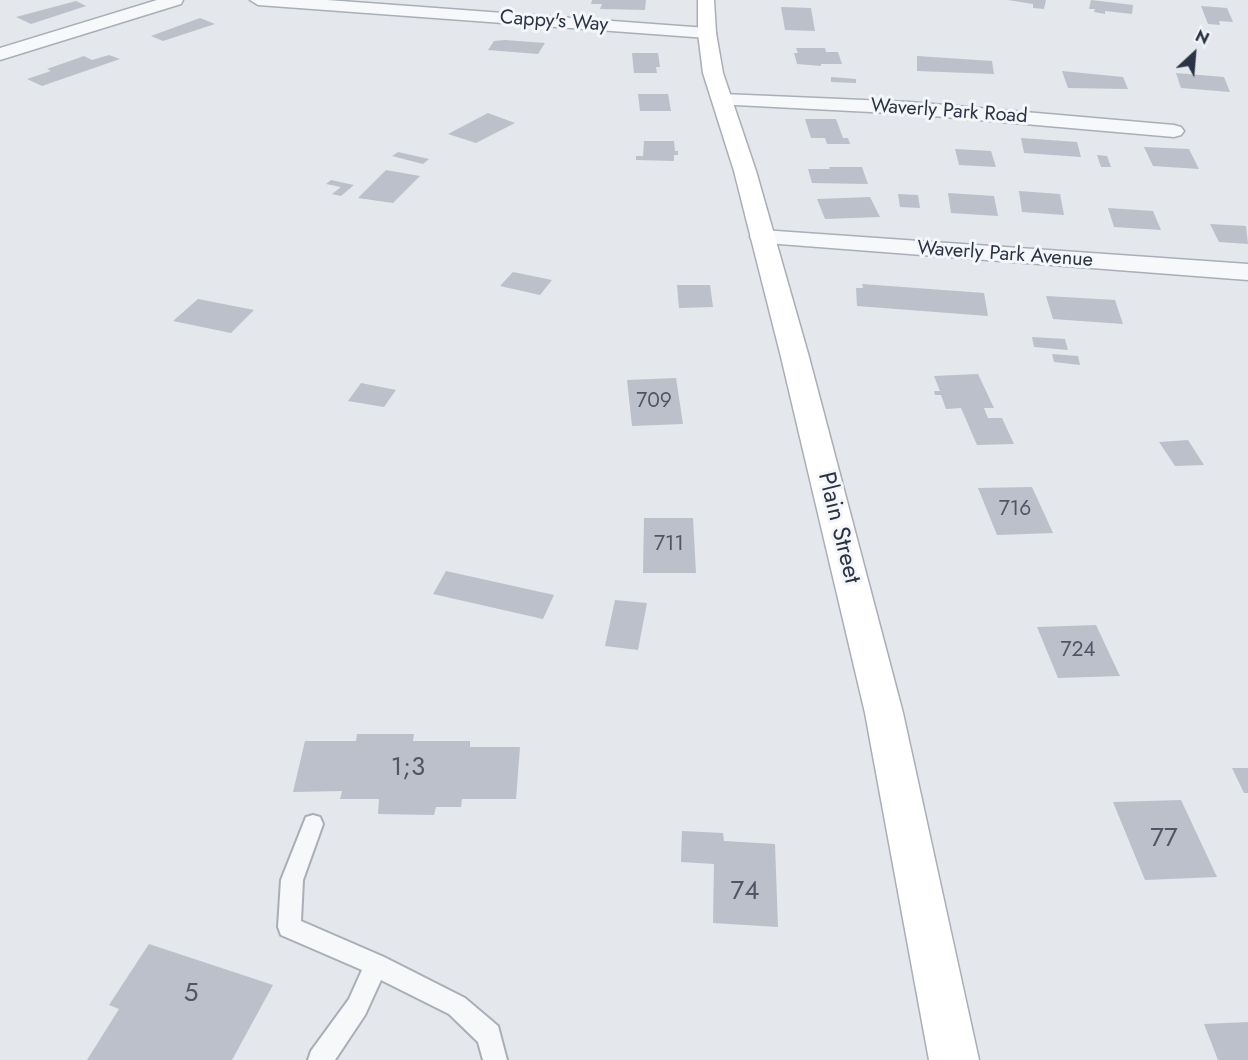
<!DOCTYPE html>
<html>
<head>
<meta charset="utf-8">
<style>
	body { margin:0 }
	#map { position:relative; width:1248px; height:1060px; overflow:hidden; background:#e4e7ec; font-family:Jost,sans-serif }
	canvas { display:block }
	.north { position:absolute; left:1164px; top:24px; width:60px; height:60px; -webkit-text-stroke:4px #f4f6f9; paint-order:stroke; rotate:26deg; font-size:16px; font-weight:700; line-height:24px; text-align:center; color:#2b3445 }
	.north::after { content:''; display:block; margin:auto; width:21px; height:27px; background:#2b3445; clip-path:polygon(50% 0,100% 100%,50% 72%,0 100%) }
</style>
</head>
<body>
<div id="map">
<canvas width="1248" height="1060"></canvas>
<div class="north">N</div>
</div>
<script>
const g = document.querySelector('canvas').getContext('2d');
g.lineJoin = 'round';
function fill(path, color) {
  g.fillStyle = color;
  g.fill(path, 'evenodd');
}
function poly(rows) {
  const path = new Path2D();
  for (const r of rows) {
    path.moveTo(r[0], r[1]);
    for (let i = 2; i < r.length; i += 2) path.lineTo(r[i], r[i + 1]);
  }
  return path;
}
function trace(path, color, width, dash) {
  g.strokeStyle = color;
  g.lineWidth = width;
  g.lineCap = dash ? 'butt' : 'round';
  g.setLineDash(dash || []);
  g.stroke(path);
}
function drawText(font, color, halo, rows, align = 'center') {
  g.font = font + ' Jost,sans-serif';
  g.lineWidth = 6;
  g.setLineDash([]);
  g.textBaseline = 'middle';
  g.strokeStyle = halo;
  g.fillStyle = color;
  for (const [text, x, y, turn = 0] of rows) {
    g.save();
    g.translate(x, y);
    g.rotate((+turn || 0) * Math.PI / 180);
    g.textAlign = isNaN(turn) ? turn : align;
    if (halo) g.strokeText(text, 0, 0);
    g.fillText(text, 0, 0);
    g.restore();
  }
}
const building = poly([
	[592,0,646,0,645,10,600,9,602,4,591,4],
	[1008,0,1046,0,1044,9,1033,8,1033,4],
	[1091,0,1133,5,1132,14,1105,11,1105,14,1094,12,1095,9,1089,9],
	[76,1,86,6,31,24,16,17],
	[1201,6,1227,8,1233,22,1219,21,1220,25,1208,24],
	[781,7,811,8,815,31,785,30],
	[200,18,215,24,163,41,151,36],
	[505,40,545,43,538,54,488,50,494,41],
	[796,48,825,48,826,52,838,52,842,64,821,64,821,66,797,64,794,53,798,53],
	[632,53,658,53,660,67,656,67,657,73,634,73],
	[109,55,120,59,42,86,27,79,51,71,47,69,84,56,92,60],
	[917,56,992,61,994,74,917,71],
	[1062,71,1123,77,1128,89,1068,88],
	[1176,73,1224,77,1230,92,1181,88],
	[831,77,856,79,856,83,831,82],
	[638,94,668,94,671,111,640,111],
	[488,113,515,123,476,143,448,134],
	[805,119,836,119,843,138,848,138,850,144,827,144,825,138,811,138],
	[1021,138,1077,142,1081,157,1024,153],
	[644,141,674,141,675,151,678,151,678,155,674,155,674,161,636,160,636,156,643,156],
	[1144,147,1189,149,1199,169,1153,166],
	[955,149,991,151,996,167,959,165],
	[398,152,429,159,423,164,392,156],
	[1097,155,1107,156,1111,167,1101,167],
	[829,167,862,167,868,184,812,183,808,169,830,169],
	[386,170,420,176,393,203,358,198],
	[331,180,354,185,341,196,332,194,341,187,326,184],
	[1019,191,1060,194,1064,215,1022,212],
	[948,193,994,196,998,216,951,213],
	[898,194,918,195,920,208,900,207],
	[870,197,880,217,825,219,817,199],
	[1108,208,1153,211,1161,230,1114,227],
	[1210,224,1246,226,1248,244,1219,242],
	[513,272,552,280,540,295,500,286],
	[862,284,984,293,988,316,857,306,856,288,863,288],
	[677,285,710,285,713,307,679,308],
	[1046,296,1115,300,1123,324,1053,319],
	[198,299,254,310,231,333,173,321],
	[1032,337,1065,339,1068,350,1034,347],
	[1052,354,1078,356,1080,365,1054,362],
	[978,374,994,408,984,408,988,418,1002,418,1014,444,977,445,961,408,946,409,941,395,935,395,934,391,940,391,934,376],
	[676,378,683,424,632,426,627,380],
	[361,383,396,390,384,407,348,401],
	[1188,440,1204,465,1175,466,1159,442],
	[1032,487,1053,533,997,535,978,488],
	[644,518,693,518,696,573,643,573],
	[446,571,554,595,543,619,433,594],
	[615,600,647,603,638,650,605,646],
	[1096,625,1120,676,1058,678,1037,627],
	[357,734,414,734,413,741,470,741,470,747,520,747,516,799,462,799,461,807,436,807,434,815,378,814,379,799,340,799,342,791,293,792,305,741,356,741],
	[1232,768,1248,768,1248,793,1244,793],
	[1181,800,1217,877,1145,880,1113,802],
	[682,831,723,833,724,841,775,844,778,927,713,923,714,864,681,862],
	[149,944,273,985,232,1060,87,1060,119,1009,109,1005],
	[1248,1022,1248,1060,1218,1060,1204,1024]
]);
const service = poly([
	[313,815,320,817,323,824,303,880,301,921,384,957,465,998,498,1026,507,1060,483,1060,478,1042,449,1014,381,980,365,1015,335,1060,308,1060,311,1051,349,999,362,970,281,935,278,927,281,880,306,817,313,815]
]);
const minor = poly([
	[157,0,183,0,181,4,0,60,0,48,157,0],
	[250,0,327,0,707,28,713,29,716,33,713,37,707,38,258,5,250,0],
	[723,94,910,102,1174,125,1181,127,1184,131,1181,135,1174,137,910,114,716,104,713,100,716,96,723,94],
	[762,230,1248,264,1248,280,753,242,750,237,753,232,762,230]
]);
const secondary = poly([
	[698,0,714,0,716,33,723,73,756,171,809,357,903,713,979,1060,929,1060,865,713,781,357,734,171,703,73,698,33,698,0]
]);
const farStreetnames = [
	["Cappy's Way",554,22,4],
	["Waverly Park Road",949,112,4],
	["Waverly Park Avenue",1005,255,4]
];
const numberNames = [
	["709",654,402],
	["716",1015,510],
	["711",669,545],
	["724",1078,651]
];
const streetNames = [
	["Plain Street",838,528,76]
];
const nearNumbernames = [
	["1;3",408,769],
	["77",1164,840],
	["74",745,893],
	["5",191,995]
];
fill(building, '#bbc0ca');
trace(service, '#a9aeb7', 4);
trace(minor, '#a9aeb7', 3);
trace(secondary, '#a9aeb7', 3);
fill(service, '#f7f8fa');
fill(minor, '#f7f8fa');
fill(secondary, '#fff');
drawText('20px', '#2b3445', '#f4f6f9', farStreetnames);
drawText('21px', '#4f5766', null, numberNames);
drawText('24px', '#2b3445', '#f4f6f9', streetNames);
drawText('26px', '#4f5766', null, nearNumbernames);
</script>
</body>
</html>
